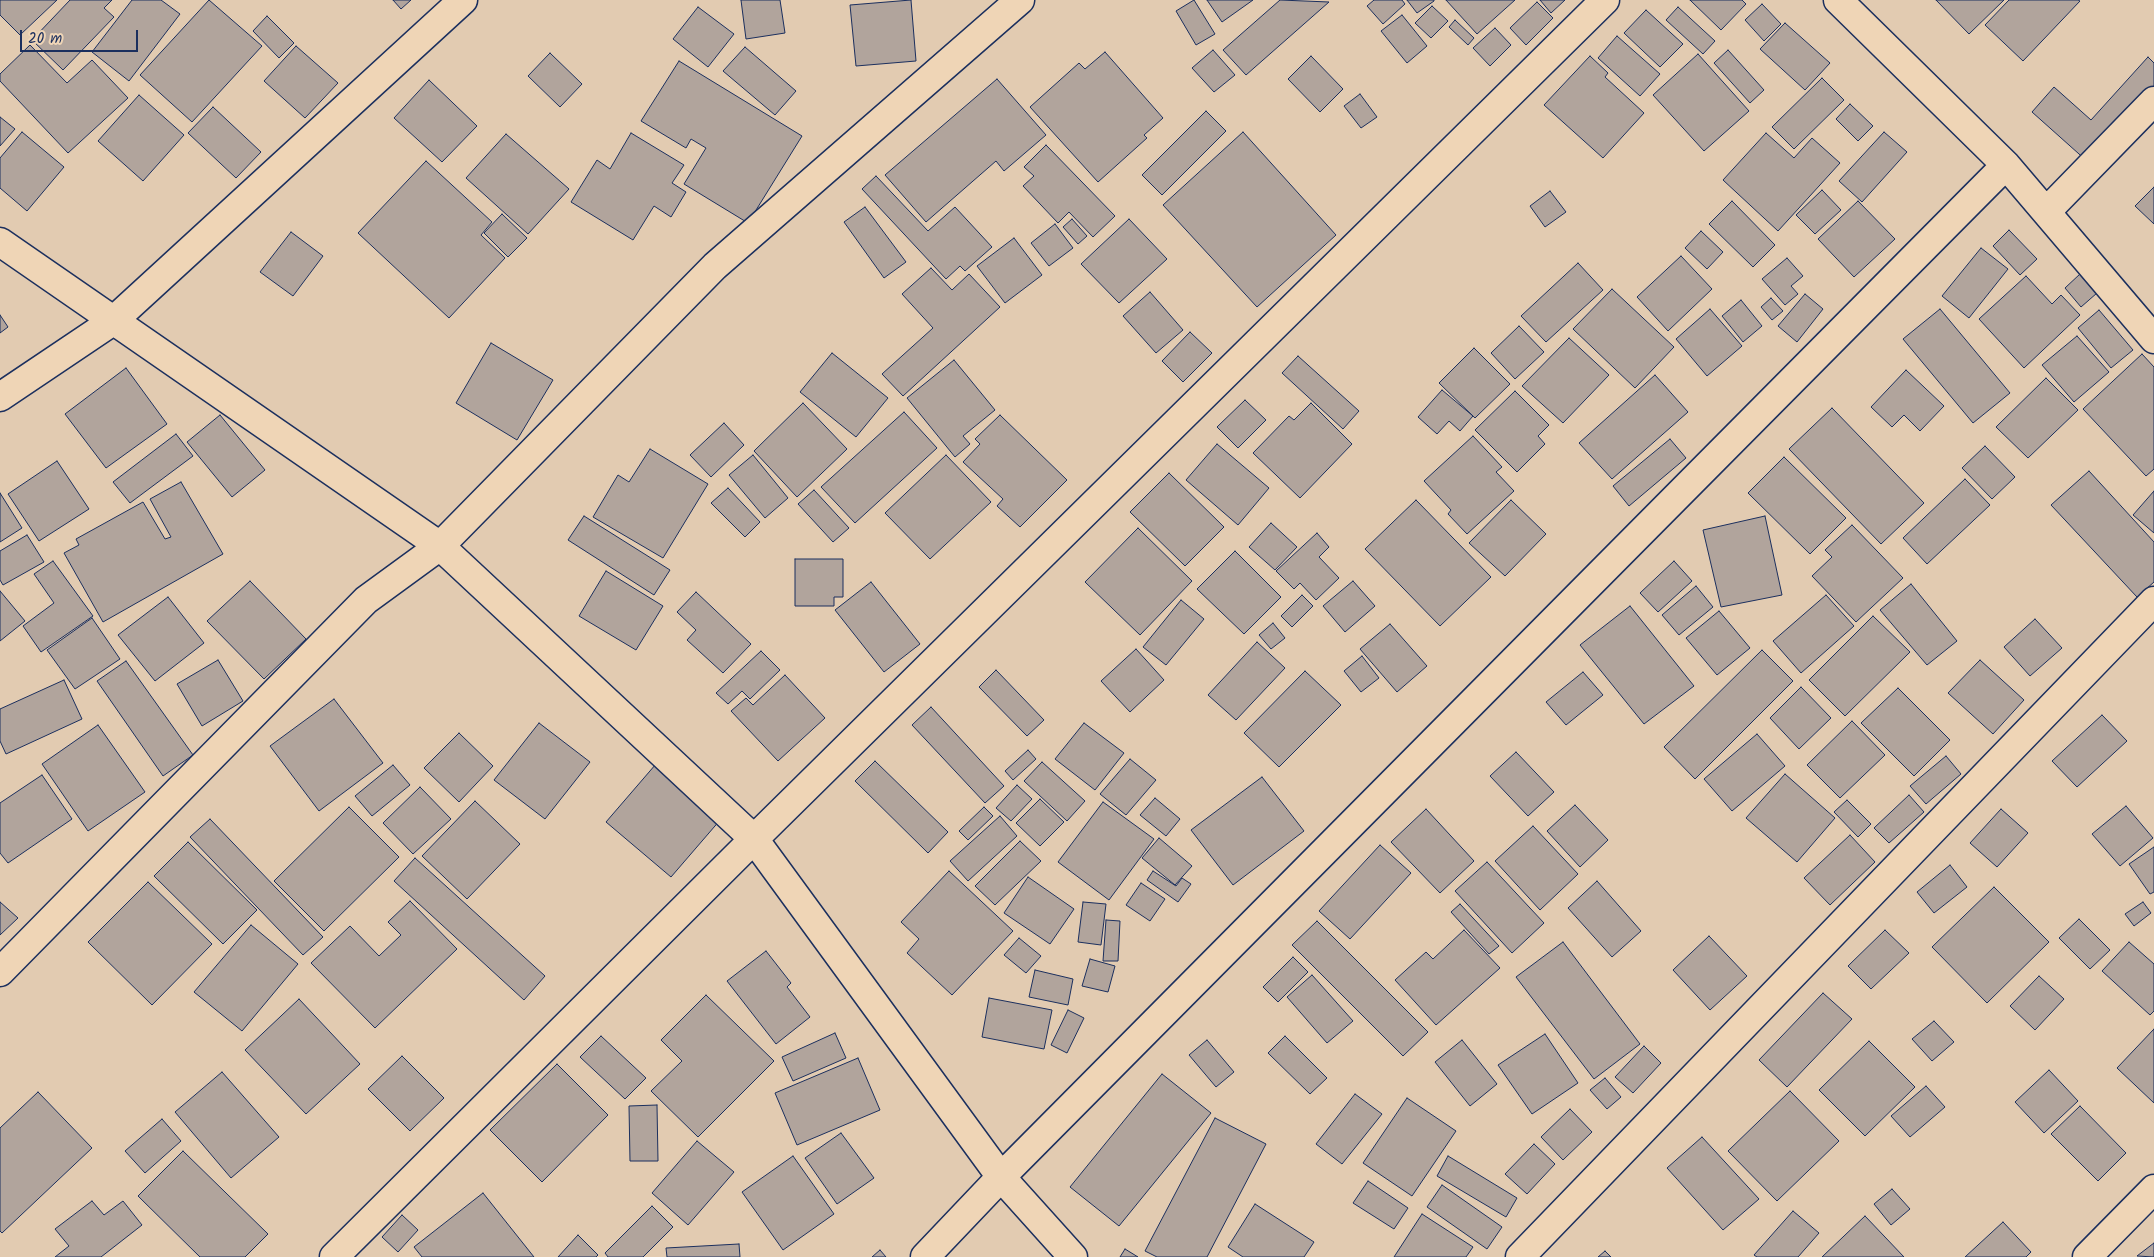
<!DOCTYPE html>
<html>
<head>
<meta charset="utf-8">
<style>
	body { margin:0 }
	#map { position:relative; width:2154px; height:1257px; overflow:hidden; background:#e2cbb1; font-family:Kalam,sans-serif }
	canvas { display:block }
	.scale { position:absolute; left:20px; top:30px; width:118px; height:22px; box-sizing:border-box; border:2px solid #1b2f5e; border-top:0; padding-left:6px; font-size:15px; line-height:18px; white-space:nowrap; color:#1b2f5e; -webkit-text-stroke:4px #efd5b6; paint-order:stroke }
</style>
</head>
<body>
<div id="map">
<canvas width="2154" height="1257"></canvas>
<div class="scale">20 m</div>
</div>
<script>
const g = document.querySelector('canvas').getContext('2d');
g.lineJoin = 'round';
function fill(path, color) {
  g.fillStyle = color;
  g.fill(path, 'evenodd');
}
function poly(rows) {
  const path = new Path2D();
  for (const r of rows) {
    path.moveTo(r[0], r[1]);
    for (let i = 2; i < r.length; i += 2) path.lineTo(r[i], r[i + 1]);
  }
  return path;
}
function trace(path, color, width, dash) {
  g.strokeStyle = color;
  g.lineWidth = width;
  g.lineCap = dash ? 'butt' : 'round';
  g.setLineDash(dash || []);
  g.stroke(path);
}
const building = poly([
	[0,0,57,0,20,35,0,15,0,0],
	[70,0,112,0,104,8,114,17,63,70,32,40,70,0],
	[132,0,161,0,180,14,129,81,92,52,132,0],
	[209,0,262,46,192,122,140,75,209,0],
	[393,0,411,0,401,9,393,0],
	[741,0,780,0,785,33,746,39,741,0],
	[911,0,916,61,856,66,850,5,911,0],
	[1194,0,1215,34,1196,45,1176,11,1194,0],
	[1207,0,1253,0,1222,22,1207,0],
	[1280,0,1329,2,1246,75,1223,50,1280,0],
	[1374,0,1402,0,1405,4,1383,24,1367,6,1374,0],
	[1407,0,1434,0,1434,1,1417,13,1407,0],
	[1446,0,1515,0,1477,34,1446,0],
	[1540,0,1565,0,1551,13,1540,0],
	[1690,0,1742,0,1746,4,1721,30,1690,0],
	[1936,0,2004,0,1969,34,1936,0],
	[2009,0,2078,0,2080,1,2023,61,1985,25,2009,0],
	[1537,2,1553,18,1526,45,1510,28,1537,2],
	[1762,4,1781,24,1764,41,1745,20,1762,4],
	[1432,6,1448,21,1431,38,1415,23,1432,6],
	[698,7,734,34,708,67,673,39,698,7],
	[1678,7,1715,41,1703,54,1666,20,1678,7],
	[1646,10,1683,44,1660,67,1624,33,1646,10],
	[1402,15,1427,46,1407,63,1381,31,1402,15],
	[267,16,294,43,279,58,253,31,267,16],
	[1455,20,1474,38,1468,45,1449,27,1455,20],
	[1785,23,1830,63,1805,90,1760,49,1785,23],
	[1495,28,1511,45,1490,66,1473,48,1495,28],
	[1617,36,1660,74,1640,96,1598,58,1617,36],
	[30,45,67,83,92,60,128,98,68,153,0,81,0,74,30,45],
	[296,46,338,83,305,118,264,81,296,46],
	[745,47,796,91,775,115,723,71,745,47],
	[1213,50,1235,75,1214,92,1192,68,1213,50],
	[1728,50,1764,90,1750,103,1714,63,1728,50],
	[1105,52,1163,118,1144,135,1147,138,1098,182,1030,107,1079,63,1085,69,1105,52],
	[550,53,582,84,560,107,528,76,550,53],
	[1698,54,1749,111,1704,151,1653,95,1698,54],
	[1311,56,1343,89,1320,112,1288,79,1311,56],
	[1590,56,1608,73,1605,77,1644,113,1603,158,1544,105,1590,56],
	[2148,57,2154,63,2154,90,2088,162,2032,112,2054,87,2091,120,2148,57],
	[679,61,802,136,748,223,684,184,706,148,691,139,686,148,641,121,679,61],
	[1822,78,1844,100,1794,149,1772,127,1822,78],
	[997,79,1046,135,1004,171,996,161,926,222,885,175,997,79],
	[429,80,477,126,442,162,394,118,429,80],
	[1360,94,1377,117,1361,128,1344,106,1360,94],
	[139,95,184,135,143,181,98,141,139,95],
	[1850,104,1873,126,1858,141,1836,119,1850,104],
	[213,107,261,152,236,178,188,133,213,107],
	[1206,111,1226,131,1162,195,1142,175,1206,111],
	[0,117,15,129,0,146,0,117],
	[22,132,64,167,27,211,0,188,0,158,22,132],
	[1243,132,1336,235,1257,307,1163,205,1243,132],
	[1884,132,1907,152,1862,202,1839,181,1884,132],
	[631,133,684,165,672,183,686,192,671,217,654,206,633,240,571,202,597,160,610,169,631,133],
	[1766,133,1794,158,1812,138,1840,163,1778,231,1723,180,1766,133],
	[506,134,569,189,528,234,466,178,506,134],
	[1046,145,1115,216,1093,237,1069,212,1058,223,1023,186,1034,176,1024,167,1046,145],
	[426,161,492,222,481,235,505,258,449,318,358,233,426,161],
	[876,176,928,231,955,207,992,247,965,271,960,266,946,279,862,189,876,176],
	[2154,187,2154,224,2135,206,2154,187],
	[1822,190,1841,210,1815,234,1796,215,1822,190],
	[1550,191,1566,212,1545,227,1530,206,1550,191],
	[1732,201,1775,245,1753,267,1709,224,1732,201],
	[1858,201,1895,239,1854,277,1818,239,1858,201],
	[865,207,906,262,884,278,844,222,865,207],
	[502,214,527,238,508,257,484,233,502,214],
	[1072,219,1087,236,1078,244,1063,227,1072,219],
	[1129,219,1167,259,1119,303,1081,264,1129,219],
	[1055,224,1073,248,1049,266,1031,243,1055,224],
	[2009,230,2037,259,2020,275,1993,246,2009,230],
	[1701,231,1723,252,1707,269,1685,248,1701,231],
	[291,232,323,256,293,296,260,272,291,232],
	[1014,238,1042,275,1005,303,977,266,1014,238],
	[1981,248,2008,269,1969,318,1942,296,1981,248],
	[1681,256,1712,289,1668,331,1637,297,1681,256],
	[1787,258,1803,276,1791,286,1798,294,1785,305,1762,279,1787,258],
	[1578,263,1603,290,1546,342,1521,316,1578,263],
	[931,268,952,290,969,274,1000,307,903,396,882,374,933,328,902,294,931,268],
	[2080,274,2097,293,2081,307,2065,288,2080,274],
	[2026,276,2052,304,2061,295,2080,315,2024,368,1979,319,2026,276],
	[1612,289,1674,347,1635,388,1573,329,1612,289],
	[1150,292,1183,330,1156,353,1123,316,1150,292],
	[1805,294,1823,309,1797,342,1778,326,1805,294],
	[1771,298,1783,311,1772,320,1761,307,1771,298],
	[1741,300,1762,326,1743,342,1722,316,1741,300],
	[1710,309,1742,346,1707,376,1676,339,1710,309],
	[1940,309,2010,393,1973,423,1903,339,1940,309],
	[2099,310,2133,350,2111,368,2078,328,2099,310],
	[0,315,8,327,0,333,0,315],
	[1519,326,1544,352,1515,379,1491,353,1519,326],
	[1190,332,1212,353,1183,382,1162,361,1190,332],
	[2077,336,2109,372,2074,402,2042,365,2077,336],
	[1569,338,1609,375,1563,423,1522,386,1569,338],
	[491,343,553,380,517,440,456,403,491,343],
	[1474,348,1510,384,1475,418,1439,383,1474,348],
	[832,353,888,398,856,437,800,392,832,353],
	[2142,354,2154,367,2154,469,2146,476,2083,409,2142,354],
	[1298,356,1359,411,1343,429,1282,373,1298,356],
	[954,360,995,410,963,436,970,444,955,457,907,398,954,360],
	[126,368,167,424,106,468,65,414,126,368],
	[1906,370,1944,406,1920,431,1904,415,1892,427,1871,407,1906,370],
	[1655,375,1688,412,1612,479,1579,443,1655,375],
	[2046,378,2078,410,2028,458,1996,427,2046,378],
	[1442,390,1473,416,1460,431,1449,421,1437,434,1418,417,1442,390],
	[1515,391,1549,425,1538,436,1545,444,1517,472,1475,430,1515,391],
	[1245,400,1266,420,1238,448,1217,427,1245,400],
	[803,403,847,449,797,497,754,451,803,403],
	[1311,403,1352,444,1300,498,1253,453,1289,416,1294,420,1311,403],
	[1832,408,1924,503,1881,544,1789,449,1832,408],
	[904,412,937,448,855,523,821,487,904,412],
	[220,415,265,470,232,497,187,442,220,415],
	[1000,415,1067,480,1020,527,997,506,1003,499,963,462,980,444,975,439,1000,415],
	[724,423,744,445,711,477,690,455,724,423],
	[176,434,193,456,130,503,113,482,176,434],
	[1473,436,1502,467,1496,472,1514,491,1467,534,1448,514,1451,510,1424,481,1473,436],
	[1670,439,1686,458,1629,506,1613,486,1670,439],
	[1217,444,1269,488,1238,525,1186,480,1217,444],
	[1985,446,2015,477,1992,499,1962,468,1985,446],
	[650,449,708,484,663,558,593,517,618,475,629,482,650,449],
	[753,455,788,498,765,518,729,475,753,455],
	[946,455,991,502,930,559,885,513,946,455],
	[1784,457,1846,518,1810,554,1748,493,1784,457],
	[57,461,89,509,39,541,8,494,57,461],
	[2089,471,2154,542,2154,582,2137,597,2051,505,2089,471],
	[1169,473,1224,527,1185,566,1130,512,1169,473],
	[1965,479,1990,505,1927,564,1903,538,1965,479],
	[181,482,223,554,103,622,64,553,79,545,76,539,143,502,165,539,171,537,150,499,181,482],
	[728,488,760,522,745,537,711,503,728,488],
	[814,490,849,528,833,542,798,504,814,490],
	[2154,491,2154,533,2133,515,2154,491],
	[0,493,22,528,0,542,0,493],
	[1416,500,1491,577,1440,626,1365,549,1416,500],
	[1511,500,1546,534,1505,576,1469,543,1511,500],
	[584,516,670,570,654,595,568,540,584,516],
	[1765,516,1782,595,1721,607,1703,530,1765,516],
	[1271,523,1297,547,1275,570,1249,547,1271,523],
	[1852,525,1903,578,1856,622,1812,576,1832,557,1825,550,1852,525],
	[1138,528,1192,581,1140,635,1085,582,1138,528],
	[1317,533,1329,547,1319,557,1339,578,1316,600,1300,583,1294,589,1276,571,1317,533],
	[27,535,44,562,3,585,0,580,0,551,27,535],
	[1235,551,1281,597,1244,634,1197,589,1235,551],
	[795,559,843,559,843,597,834,597,834,606,795,606,795,559],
	[53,561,93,616,41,652,23,626,54,603,34,574,53,561],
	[1674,561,1692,581,1658,612,1640,593,1674,561],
	[606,571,663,606,636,650,579,616,606,571],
	[250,581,306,639,264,679,207,621,250,581],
	[1353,581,1375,606,1345,632,1323,606,1353,581],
	[871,582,920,644,884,672,835,610,871,582],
	[1911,584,1957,641,1927,665,1880,610,1911,584],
	[1696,586,1713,607,1679,635,1662,615,1696,586],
	[0,591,25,621,0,641,0,591],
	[696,592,751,644,723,673,687,640,696,630,677,612,696,592],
	[1302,595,1313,606,1292,627,1281,616,1302,595],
	[1826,595,1854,626,1801,673,1773,641,1826,595],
	[168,597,204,643,155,681,118,635,168,597],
	[1181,600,1204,619,1166,665,1143,647,1181,600],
	[1630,606,1694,686,1644,724,1580,645,1630,606],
	[1719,611,1750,648,1717,675,1686,638,1719,611],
	[1873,616,1910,652,1845,716,1809,680,1873,616],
	[92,618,120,659,75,689,47,650,92,618],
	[2035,619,2062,648,2030,676,2004,647,2035,619],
	[1273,623,1285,638,1271,649,1259,635,1273,623],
	[1390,624,1427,666,1397,692,1360,649,1390,624],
	[1257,642,1285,668,1236,720,1208,695,1257,642],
	[1136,649,1164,680,1130,712,1101,681,1136,649],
	[1762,650,1793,681,1695,779,1664,747,1762,650],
	[761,651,780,670,750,699,742,691,728,704,716,693,761,651],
	[1362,656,1379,678,1361,692,1344,671,1362,656],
	[218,660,243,701,202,726,177,684,218,660],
	[1980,660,2024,700,1993,734,1948,693,1980,660],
	[126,661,193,755,163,776,97,681,126,661],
	[996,670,1044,720,1027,736,979,687,996,670],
	[1305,671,1341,705,1279,767,1244,733,1305,671],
	[1583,672,1603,695,1566,725,1546,702,1583,672],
	[785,675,825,718,778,761,731,711,746,698,753,705,785,675],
	[64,680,82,719,6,754,0,741,0,709,64,680],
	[1801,687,1831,718,1799,749,1770,718,1801,687],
	[1898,688,1950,740,1914,776,1861,723,1898,688],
	[334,699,383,763,319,811,270,746,334,699],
	[931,707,1004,786,985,803,912,725,931,707],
	[2102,715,2127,741,2077,787,2052,761,2102,715],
	[1852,721,1885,755,1840,798,1807,765,1852,721],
	[539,723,590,762,545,819,494,780,539,723],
	[1084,723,1124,753,1095,790,1055,759,1084,723],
	[98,725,145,792,88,831,42,764,98,725],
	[459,733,493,766,459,802,424,768,459,733],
	[1757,734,1785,766,1732,811,1704,779,1757,734],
	[1028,750,1036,759,1013,780,1005,771,1028,750],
	[1516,752,1554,792,1528,816,1490,776,1516,752],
	[1946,756,1961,774,1926,804,1910,786,1946,756],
	[1130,759,1156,780,1126,815,1100,794,1130,759],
	[875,761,948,832,928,853,855,781,875,761],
	[1042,762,1085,801,1067,821,1024,781,1042,762],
	[656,764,721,819,671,877,606,822,656,764],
	[393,765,410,785,372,816,355,796,393,765],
	[1785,774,1835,818,1797,862,1746,818,1785,774],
	[42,775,72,819,8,863,0,853,0,803,42,775],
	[1262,777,1304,831,1233,885,1191,830,1262,777],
	[1017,785,1032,799,1011,821,996,808,1017,785],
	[420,787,451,819,413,854,383,823,420,787],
	[1909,795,1924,812,1889,843,1874,828,1909,795],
	[1155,798,1180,819,1166,836,1140,815,1155,798],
	[1040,799,1064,822,1040,846,1016,823,1040,799],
	[1847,800,1871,824,1858,837,1834,812,1847,800],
	[475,801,520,844,467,899,422,856,475,801],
	[1103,802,1154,839,1109,900,1058,862,1103,802],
	[1575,805,1608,840,1580,867,1547,831,1575,805],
	[2126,806,2153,838,2120,866,2092,834,2126,806],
	[349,807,399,857,324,931,274,881,349,807],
	[984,807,993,816,968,840,959,831,984,807],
	[1426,809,1474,861,1440,893,1391,842,1426,809],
	[2001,809,2028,833,1997,867,1970,843,2001,809],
	[1000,816,1017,836,968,881,950,861,1000,816],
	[210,819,323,937,303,955,190,837,210,819],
	[1533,826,1578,874,1540,910,1495,861,1533,826],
	[1850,835,1875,862,1830,905,1804,878,1850,835],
	[1159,838,1192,866,1175,885,1142,858,1159,838],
	[1020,841,1041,861,995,905,975,886,1020,841],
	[188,842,257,910,223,944,154,876,188,842],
	[1380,845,1411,873,1350,939,1319,911,1380,845],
	[2154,847,2154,892,2150,894,2129,864,2154,847],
	[415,858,545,976,524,1000,394,881,415,858],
	[1487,862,1544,923,1512,953,1455,891,1487,862],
	[1950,865,1967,887,1934,913,1917,892,1950,865],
	[949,871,1013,931,952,995,907,953,919,939,901,922,949,871],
	[1153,871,1176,886,1182,878,1191,884,1178,902,1147,880,1153,871],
	[1028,877,1074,909,1050,944,1004,913,1028,877],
	[1597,881,1641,931,1612,957,1568,908,1597,881],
	[148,882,212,944,152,1005,88,942,148,882],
	[1141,883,1165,899,1150,921,1126,905,1141,883],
	[1994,887,2049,942,1987,1003,1932,947,1994,887],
	[410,901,457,949,375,1028,311,963,350,926,379,956,401,935,388,922,410,901],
	[0,902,18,918,0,935,0,902],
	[1083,902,1106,904,1101,945,1078,942,1083,902],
	[2143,902,2151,913,2134,926,2125,914,2143,902],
	[1460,904,1499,946,1489,954,1451,912,1460,904],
	[2079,919,2110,950,2090,969,2059,938,2079,919],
	[1106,920,1120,921,1118,961,1103,961,1106,920],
	[1317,921,1428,1032,1403,1056,1292,945,1317,921],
	[251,925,298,964,242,1031,194,992,251,925],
	[1464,930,1500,968,1436,1025,1395,980,1426,952,1433,959,1464,930],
	[1885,930,1909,953,1871,989,1848,966,1885,930],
	[1709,936,1747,976,1710,1010,1673,970,1709,936],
	[1019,938,1041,956,1026,973,1004,955,1019,938],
	[1563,942,1640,1044,1594,1079,1516,977,1563,942],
	[2129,942,2154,964,2154,1011,2150,1015,2102,971,2129,942],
	[766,951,791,983,787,987,810,1017,776,1044,727,981,766,951],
	[1293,957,1308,972,1278,1002,1263,987,1293,957],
	[1090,959,1115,966,1108,992,1082,986,1090,959],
	[1035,970,1073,979,1068,1005,1029,997,1035,970],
	[1312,975,1353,1021,1327,1043,1287,997,1312,975],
	[2039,976,2064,999,2035,1030,2010,1006,2039,976],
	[1823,993,1852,1019,1787,1087,1759,1060,1823,993],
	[706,995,774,1061,698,1137,651,1091,682,1061,661,1040,706,995],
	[989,998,1052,1010,1044,1049,982,1037,989,998],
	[299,999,360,1064,306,1114,245,1050,299,999],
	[1068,1010,1084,1018,1067,1053,1051,1045,1068,1010],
	[1934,1021,1954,1042,1932,1061,1912,1039,1934,1021],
	[2154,1029,2154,1103,2117,1068,2154,1029],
	[835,1033,846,1058,793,1081,782,1057,835,1033],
	[1545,1034,1578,1083,1532,1114,1498,1065,1545,1034],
	[601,1036,646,1078,625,1099,580,1057,601,1036],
	[1285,1036,1327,1078,1310,1094,1268,1053,1285,1036],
	[1207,1040,1234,1072,1216,1087,1189,1055,1207,1040],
	[1462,1040,1497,1084,1470,1106,1435,1062,1462,1040],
	[1869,1041,1915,1087,1865,1136,1819,1090,1869,1041],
	[1644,1046,1661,1063,1633,1093,1615,1077,1644,1046],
	[402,1056,444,1098,410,1131,368,1089,402,1056],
	[858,1058,880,1110,797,1145,775,1093,858,1058],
	[557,1064,608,1115,542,1182,490,1130,557,1064],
	[2049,1070,2078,1101,2044,1133,2015,1102,2049,1070],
	[222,1072,279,1137,231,1178,175,1112,222,1072],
	[1162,1074,1211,1113,1119,1226,1070,1187,1162,1074],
	[1605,1078,1621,1097,1607,1109,1590,1090,1605,1078],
	[1926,1086,1945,1107,1910,1137,1891,1116,1926,1086],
	[1790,1091,1839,1141,1777,1201,1728,1151,1790,1091],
	[38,1092,92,1148,2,1233,0,1231,0,1128,38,1092],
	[1355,1094,1382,1114,1342,1164,1316,1144,1355,1094],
	[1407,1098,1456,1131,1412,1196,1363,1163,1407,1098],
	[657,1105,658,1161,630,1161,629,1106,657,1105],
	[2080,1106,2126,1153,2098,1181,2051,1134,2080,1106],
	[1570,1109,1592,1132,1563,1160,1541,1137,1570,1109],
	[1215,1118,1266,1144,1207,1257,1157,1257,1145,1251,1215,1118],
	[162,1119,181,1141,145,1173,125,1151,162,1119],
	[841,1133,874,1178,837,1204,805,1158,841,1133],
	[1702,1137,1759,1199,1723,1230,1667,1168,1702,1137],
	[697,1141,734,1172,688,1225,652,1193,697,1141],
	[1534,1144,1555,1164,1527,1194,1505,1174,1534,1144],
	[183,1151,268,1234,245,1257,200,1257,138,1196,183,1151],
	[793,1156,834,1214,783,1250,742,1192,793,1156],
	[1448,1156,1517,1198,1506,1217,1437,1176,1448,1156],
	[1368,1181,1408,1208,1394,1229,1353,1203,1368,1181],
	[1442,1185,1502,1227,1487,1249,1427,1207,1442,1185],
	[1892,1189,1910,1209,1891,1225,1874,1204,1892,1189],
	[483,1193,534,1257,422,1257,414,1247,483,1193],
	[92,1201,104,1215,123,1201,142,1225,101,1257,55,1257,69,1246,55,1229,92,1201],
	[1255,1204,1314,1242,1304,1257,1243,1257,1228,1247,1255,1204],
	[652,1206,673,1227,643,1257,608,1257,605,1253,652,1206],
	[1793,1211,1819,1233,1798,1257,1757,1257,1754,1255,1793,1211],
	[1422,1214,1473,1247,1466,1257,1394,1257,1422,1214],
	[402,1215,418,1230,398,1252,382,1237,402,1215],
	[1865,1216,1904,1257,1822,1257,1865,1216],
	[2003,1222,2031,1252,2026,1257,1965,1257,2003,1222],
	[578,1235,598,1255,596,1257,558,1257,578,1235],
	[2154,1243,2154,1257,2137,1256,2154,1243],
	[739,1244,740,1257,667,1257,666,1248,739,1244],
	[1125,1249,1138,1257,1120,1257,1125,1249],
	[880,1250,886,1257,872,1257,880,1250],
	[1605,1251,1611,1257,1598,1257,1605,1251]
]);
const minor = poly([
	[1838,0,2006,165,2154,339],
	[2046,212,2154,101],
	[0,242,440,546,754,839,1001,1177,1073,1257],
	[0,397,113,321,463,0],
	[0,972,366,600,440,546,715,266,1020,0],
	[334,1257,754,839,1605,0],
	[925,1257,1001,1177,2006,165],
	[1520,1257,2154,601],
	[2087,1257,2154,1189]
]);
fill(building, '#b1a49c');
trace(building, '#1b2f5e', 1);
trace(minor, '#1b2f5e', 31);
trace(minor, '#efd5b6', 28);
</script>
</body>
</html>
